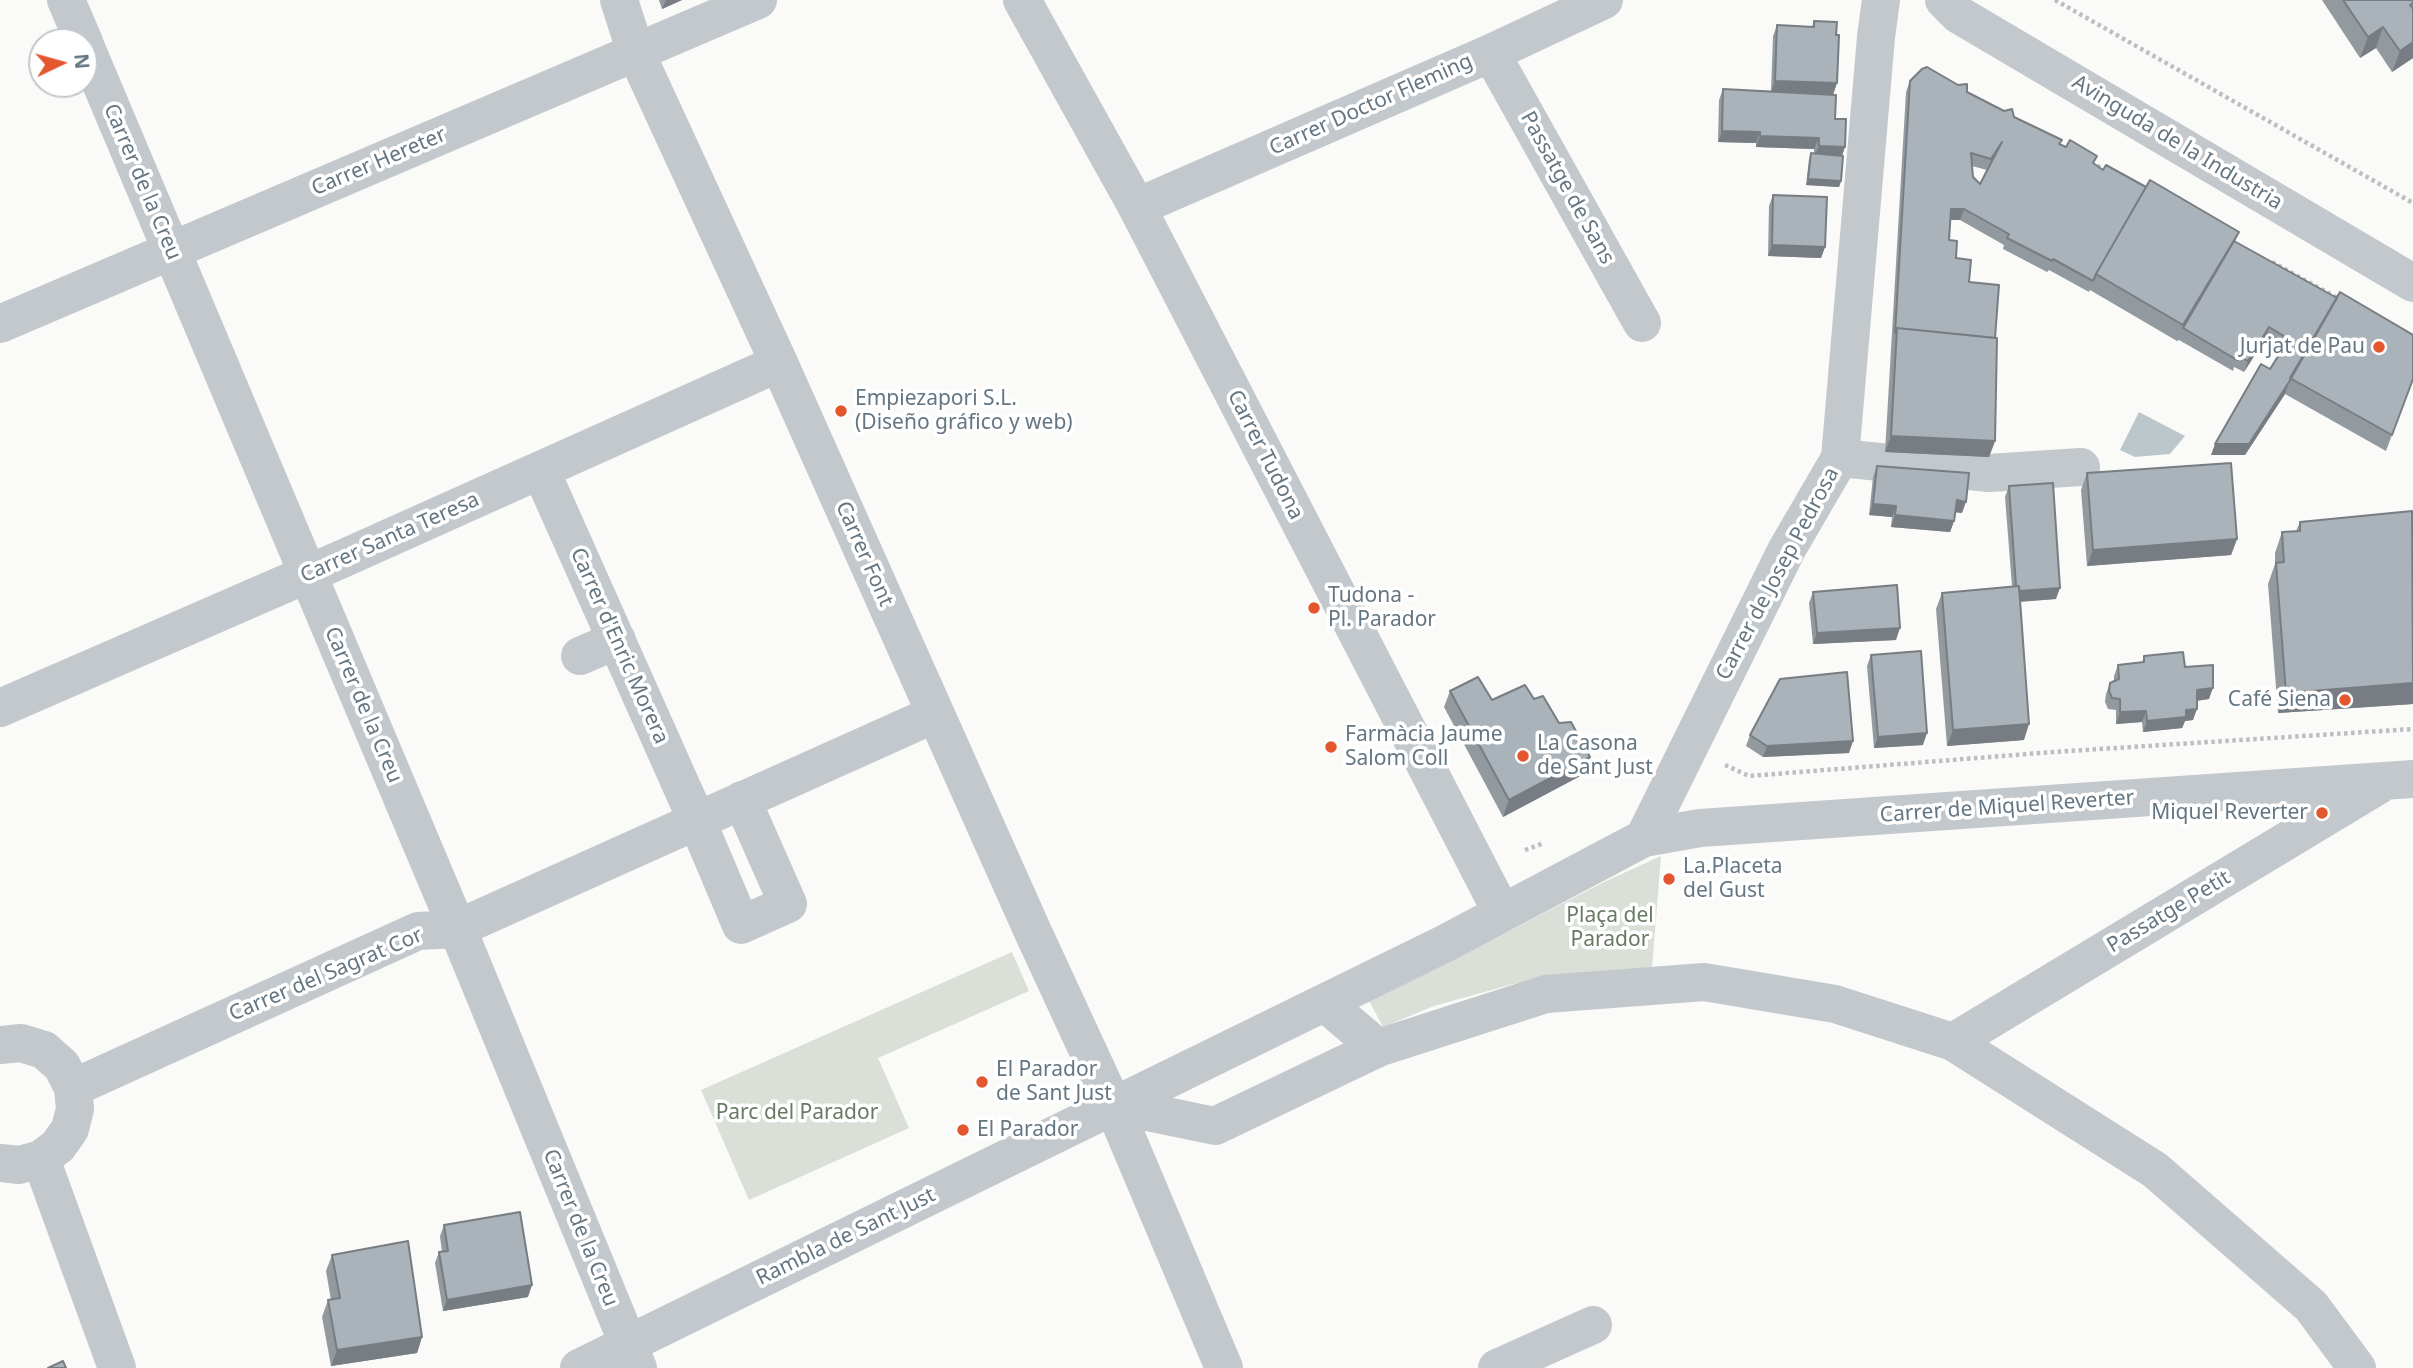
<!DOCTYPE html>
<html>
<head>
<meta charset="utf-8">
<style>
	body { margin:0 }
	#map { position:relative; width:2413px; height:1368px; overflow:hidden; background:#fafaf8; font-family:"Noto Sans",sans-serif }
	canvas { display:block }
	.north { position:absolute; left:28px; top:28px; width:70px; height:70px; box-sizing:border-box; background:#fff; border:2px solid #c1c8cd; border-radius:50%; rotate:85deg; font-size:19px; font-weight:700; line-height:28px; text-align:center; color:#657683 }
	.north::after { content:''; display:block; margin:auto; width:24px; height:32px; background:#e4572e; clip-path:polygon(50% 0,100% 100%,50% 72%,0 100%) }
</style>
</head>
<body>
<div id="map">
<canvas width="2413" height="1368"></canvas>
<div class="north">N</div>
</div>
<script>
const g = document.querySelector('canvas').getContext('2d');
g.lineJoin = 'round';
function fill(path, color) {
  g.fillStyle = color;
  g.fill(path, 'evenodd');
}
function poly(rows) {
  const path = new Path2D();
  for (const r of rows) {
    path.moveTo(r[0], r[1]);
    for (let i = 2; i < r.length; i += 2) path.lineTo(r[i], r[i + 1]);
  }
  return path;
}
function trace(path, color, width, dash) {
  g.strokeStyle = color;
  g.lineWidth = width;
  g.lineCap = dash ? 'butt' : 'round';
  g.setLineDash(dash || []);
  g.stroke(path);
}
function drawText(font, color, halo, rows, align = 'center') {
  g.font = font + ' "Noto Sans",sans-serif';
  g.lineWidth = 7;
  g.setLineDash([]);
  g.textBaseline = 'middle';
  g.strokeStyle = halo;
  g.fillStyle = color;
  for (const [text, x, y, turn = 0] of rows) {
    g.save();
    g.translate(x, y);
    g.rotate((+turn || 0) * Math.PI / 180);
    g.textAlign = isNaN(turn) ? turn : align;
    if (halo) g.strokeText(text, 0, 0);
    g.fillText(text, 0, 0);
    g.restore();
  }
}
const green = poly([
	[1661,856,1652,968,1513,984,1434,1006,1383,1027,1367,997,1436,969,1604,882],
	[1012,952,1029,991,878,1058,909,1128,749,1200,701,1090]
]);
const water = poly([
	[2139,412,2185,436,2170,454,2135,457,2120,450]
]);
const path = poly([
	[2055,0,2413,203],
	[2091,162,2108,172],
	[2272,262,2341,300],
	[1725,765,1749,776,2053,752,2413,729],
	[1525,850,1544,843]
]);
const minor = poly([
	[66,0,84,42],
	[619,0,636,53,779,363,1033,932,1113,1105,1224,1368],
	[1022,0,1137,207,1502,913],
	[1944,0,1959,15,2413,283],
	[84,43,465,947,638,1368],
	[1491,53,1642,323],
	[1137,207,1491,53,1604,0],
	[0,324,758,0],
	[1840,458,1989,473,2081,467],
	[541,471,697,821,741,925,788,904,742,800],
	[580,656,617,640],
	[0,708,342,559,779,363],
	[1644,838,1700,828,2413,779],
	[1325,1003,1378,1048],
	[1953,1042,2379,785],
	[0,1045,21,1043,44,1050,62,1066,73,1088,75,1109,70,1129,58,1146,41,1159,19,1165,0,1163],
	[73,1088,418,931,456,929,935,714],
	[1113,1105,1215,1126,1378,1048,1546,994,1704,982,1835,1004,1953,1042,2155,1170,2311,1306,2357,1368],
	[41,1159,117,1368],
	[579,1368,1444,944,1644,838,1787,549,1840,458,1876,37,1881,0],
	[1497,1368,1593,1325]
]);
const wall = poly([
	[659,0,682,0,662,9],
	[2322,0,2413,0,2413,58,2392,72,2376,48,2360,58],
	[1814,21,1836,35,1837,83,1833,94,1835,119,1845,147,1842,156,1841,181,1839,187,1806,185,1809,159,1811,153,1814,153,1814,149,1756,147,1756,143,1718,142,1719,100,1723,89,1771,91,1773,36,1777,25,1812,27],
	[1910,81,1967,92,2014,117,2103,170,2146,187,2239,232,2235,242,2413,379,2386,451,2285,394,2245,455,2211,455,2270,369,2283,349,2265,339,2244,372,2234,367,2233,371,2179,340,2177,341,2090,290,2089,292,2049,270,2047,272,2003,249,2004,245,1960,220,1951,220,1949,240,1956,258,1969,282,1995,338,1995,441,1989,457,1885,452,1906,92],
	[1972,166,1987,170,1980,184,1973,177],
	[1773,195,1825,247,1821,258,1768,256,1769,206],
	[1877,466,1962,513,1956,512,1954,521,1950,532,1891,527,1892,517,1869,515,1873,477],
	[2087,473,2237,539,2231,555,2087,566,2081,490],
	[2009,486,2056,599,2020,602,2024,740,1947,746,1936,609,1942,593,2012,586,2005,497],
	[2413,518,2413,704,2278,713,2268,584,2275,564,2275,553,2282,532,2296,531,2300,522],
	[1813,592,1896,640,1813,644,1809,603],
	[1871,655,1923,745,1874,748,1867,666],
	[2144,656,2185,667,2209,699,2197,701,2193,720,2185,721,2182,728,2143,732,2142,722,2116,724,2116,710,2108,709,2105,702,2106,694,2110,683,2114,681,2114,676,2118,665,2142,663],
	[1450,691,1492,700,1534,699,1584,774,1503,817,1444,707],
	[1750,735,1849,753,1763,757,1746,746],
	[444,1225,528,1297,443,1311,435,1263,439,1252,442,1252,440,1236],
	[332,1255,422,1337,417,1353,331,1366,322,1317,328,1300,331,1300,326,1271]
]);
const shadedWall = poly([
	[666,0,682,0,662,9],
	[2383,27,2376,48,2360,58,2368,37],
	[2413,42,2413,58,2392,72,2400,51],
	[1775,81,1837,83,1833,95,1771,92],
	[1722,131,1760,132,1756,143,1718,142],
	[1760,136,1819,138,1814,149,1756,147],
	[1819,146,1845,147,1841,158,1814,157],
	[1808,179,1841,181,1839,187,1806,185],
	[1951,209,1964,209,1960,220,1947,220],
	[1772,245,1825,247,1821,258,1768,256],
	[2269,327,2265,339,2244,372,2248,361],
	[2289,382,2285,394,2245,455,2211,455,2215,444],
	[1891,436,1995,441,1989,457,1885,452],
	[1957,500,1966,502,1962,513,1953,512],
	[1873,504,1896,506,1892,517,1869,515],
	[1895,515,1954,521,1950,532,1891,527],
	[2237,539,2231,555,2087,566,2093,550],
	[2060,588,2056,599,2013,602,2017,591],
	[1900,628,1896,640,1813,644,1817,633],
	[2413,683,2413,704,2278,713,2286,693],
	[2213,688,2209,699,2193,701,2197,690],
	[2197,709,2193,720,2185,721,2182,728,2143,732,2147,721,2186,710],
	[2146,711,2142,722,2116,724,2120,712],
	[2029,724,2024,740,1947,746,1953,730],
	[1927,733,1923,745,1874,748,1878,737],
	[1853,741,1849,753,1763,757,1767,746],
	[1590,757,1584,774,1503,817,1509,800],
	[532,1285,528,1297,443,1311,447,1300],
	[422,1337,417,1353,331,1366,337,1350]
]);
const building = poly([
	[2343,0,2413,0,2413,3,2410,5,2413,9,2413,42,2400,51,2383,27,2368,37,2343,0],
	[1814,21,1837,22,1836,35,1839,35,1837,83,1775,81,1777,25,1814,27,1814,21],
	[1927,67,1958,85,1967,84,1967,92,2004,111,2012,109,2014,117,2062,140,2059,144,2066,147,2070,140,2097,156,2093,163,2103,170,2106,165,2146,187,2096,274,2093,281,2053,259,2052,261,2007,238,2009,234,1964,209,1951,209,1949,240,1957,241,1956,258,1971,260,1969,282,1999,285,1995,338,1897,328,1895,333,1910,81,1922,69,1927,67],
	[2002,142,1980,184,1973,177,1971,153,1991,159,2002,142],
	[1723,89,1836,95,1835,119,1846,119,1845,147,1819,146,1819,138,1760,136,1760,132,1722,131,1723,89],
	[1811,153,1843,156,1841,181,1808,179,1811,153],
	[2150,180,2239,232,2183,325,2096,274,2150,180],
	[1773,195,1827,197,1825,247,1772,245,1773,195],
	[2234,241,2337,298,2289,382,2249,444,2215,444,2261,364,2270,369,2289,339,2269,327,2248,361,2239,356,2237,360,2183,328,2234,241],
	[2340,292,2413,335,2413,379,2392,435,2290,378,2340,292],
	[1897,328,1997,338,1995,441,1891,436,1897,328],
	[2231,463,2237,539,2093,550,2087,473,2231,463],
	[1877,466,1969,473,1966,502,1957,500,1954,521,1895,515,1896,506,1873,504,1877,466],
	[2053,483,2060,588,2019,591,2019,586,2016,586,2009,486,2053,483],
	[2412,511,2413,683,2286,693,2276,563,2284,562,2282,532,2300,531,2300,522,2412,511],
	[1897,585,1900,628,1817,633,1813,592,1897,585],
	[2019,586,2029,724,1953,730,1942,593,2019,586],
	[1921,651,1927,733,1878,737,1871,655,1921,651],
	[2183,652,2185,667,2213,665,2213,688,2197,690,2197,709,2186,710,2186,717,2147,721,2146,711,2120,712,2120,699,2112,698,2109,691,2110,683,2119,679,2118,665,2144,662,2144,656,2183,652],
	[1847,672,1853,741,1767,746,1750,735,1780,679,1847,672],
	[1478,677,1492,700,1525,685,1534,699,1543,696,1559,723,1571,722,1590,757,1509,800,1450,691,1478,677],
	[520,1212,532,1285,447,1300,439,1252,448,1251,444,1225,520,1212],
	[408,1241,422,1337,337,1350,328,1300,340,1298,332,1255,408,1241],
	[63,1361,66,1368,48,1368,63,1361]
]);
const markers = [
	[2379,347,7,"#e4572e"],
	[841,411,7,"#e4572e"],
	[1314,608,7,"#e4572e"],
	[2345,700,7,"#e4572e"],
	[1331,747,7,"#e4572e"],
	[1523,756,7,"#e4572e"],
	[2322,813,7,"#e4572e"],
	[1669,879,7,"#e4572e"],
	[982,1082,7,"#e4572e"],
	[963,1130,7,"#e4572e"]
];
const streetNames = [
	["Carrer Doctor Fleming",1371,105,-24],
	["Avinguda de la Industria",2177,143,31],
	["Carrer Hereter",379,162,-23],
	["Carrer de la Creu",142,182,67],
	["Passatge de Sans",1567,188,61],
	["Carrer Tudona",1265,455,63],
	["Carrer Santa Teresa",390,538,-24],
	["Carrer Font",864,554,66],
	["Carrer de Josep Pedrosa",1778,574,-62],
	["Carrer d'Enric Morera",619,646,66],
	["Carrer de la Creu",363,705,67],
	["Carrer de Miquel Reverter",2007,807,-4],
	["Passatge Petit",2169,912,-31],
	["Carrer del Sagrat Cor",326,975,-23],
	["Carrer de la Creu",580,1228,68],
	["Rambla de Sant Just",846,1237,-26]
];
const poiNames = [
	["Jurjat de Pau",2365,347,"right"],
	["Empiezapori S.L.",855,399],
	["(Diseño gráfico y web)",855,423],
	["Tudona -",1328,596],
	["Pl. Parador",1328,620],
	["Café Siena",2331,700,"right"],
	["Farmàcia Jaume",1345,735],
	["Salom Coll",1345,759],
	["La Casona",1537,744],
	["de Sant Just",1537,768],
	["Miquel Reverter",2308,813,"right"],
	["La.Placeta",1683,867],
	["del Gust",1683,891],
	["El Parador",996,1070],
	["de Sant Just",996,1094],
	["El Parador",977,1130]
];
const parkNames = [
	["Plaça del",1610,916],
	["Parador",1610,940],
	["Parc del Parador",797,1113]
];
fill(green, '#dadfd7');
fill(water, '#bbc7cb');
trace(path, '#bbbfc2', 4.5, [3.5, 3.5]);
trace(minor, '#c3c8cc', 38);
fill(wall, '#929a9f');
fill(shadedWall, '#777d82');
fill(building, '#aab3b9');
trace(building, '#777d82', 2);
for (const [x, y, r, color] of markers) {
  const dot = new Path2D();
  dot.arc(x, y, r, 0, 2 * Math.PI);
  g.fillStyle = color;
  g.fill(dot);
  trace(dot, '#fff', 2.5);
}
drawText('21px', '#657683', '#fff', streetNames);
drawText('21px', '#657683', '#fff', poiNames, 'left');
drawText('21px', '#687a64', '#fff', parkNames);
</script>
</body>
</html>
